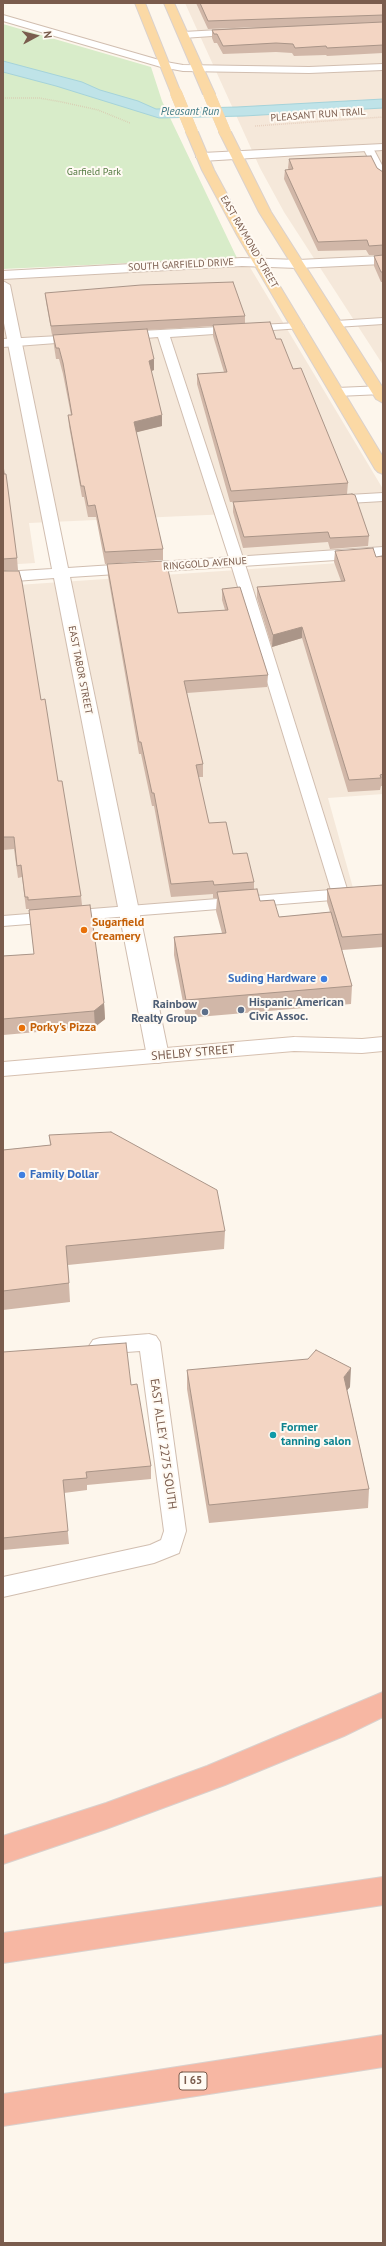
<!DOCTYPE html>
<html>
<head>
<meta charset="utf-8">
<style>
	body { margin:0 }
	#map { position:relative; width:386px; height:2246px; overflow:hidden; background:#fdf6ec; font-family:"PT Sans",sans-serif }
	canvas { display:block }
	.frame { position:absolute; inset:0; border:4px solid #7a5c4d; pointer-events:none }
	.north { position:absolute; left:16px; top:16px; width:40px; height:40px; -webkit-text-stroke:3px #fffaf3; paint-order:stroke; rotate:83deg; font-size:11px; font-weight:700; line-height:16px; text-align:center; color:#7a5c4d }
	.north::after { content:''; display:block; margin:auto; width:14px; height:18px; background:#7a5c4d; clip-path:polygon(50% 0,100% 100%,50% 72%,0 100%) }
</style>
</head>
<body>
<div id="map">
<canvas width="386" height="2246"></canvas>
<div class="frame"></div>
<div class="north">N</div>
</div>
<script>
const g = document.querySelector('canvas').getContext('2d');
g.lineJoin = 'round';
function fill(path, color) {
  g.fillStyle = color;
  g.fill(path, 'evenodd');
}
function poly(rows) {
  const path = new Path2D();
  for (const r of rows) {
    path.moveTo(r[0], r[1]);
    for (let i = 2; i < r.length; i += 2) path.lineTo(r[i], r[i + 1]);
  }
  return path;
}
function trace(path, color, width, dash) {
  g.strokeStyle = color;
  g.lineWidth = width;
  g.lineCap = dash ? 'butt' : 'round';
  g.setLineDash(dash || []);
  g.stroke(path);
}
function drawText(font, color, halo, rows, align = 'center') {
  g.font = font + ' "PT Sans",sans-serif';
  g.lineWidth = 4;
  g.setLineDash([]);
  g.textBaseline = 'middle';
  g.strokeStyle = halo;
  g.fillStyle = color;
  for (const [text, x, y, turn = 0] of rows) {
    g.save();
    g.translate(x, y);
    g.rotate((+turn || 0) * Math.PI / 180);
    g.textAlign = isNaN(turn) ? turn : align;
    if (halo) g.strokeText(text, 0, 0);
    g.fillText(text, 0, 0);
    g.restore();
  }
}
const residential = poly([
	[185,3,383,3,383,365,284,212,260,168],
	[248,264,383,489,383,546,243,556,229,514,29,523,35,563,3,565,3,278],
	[383,560,383,794,328,798,353,888,3,923,3,586]
]);
const green = poly([
	[3,24,151,67,162,101,237,258,3,269]
]);
const water = poly([
	[3,61,82,82,100,90,138,101,156,109,237,107,383,99,383,108,244,116,159,118,56,86,3,72,3,61]
]);
const path = poly([
	[3,98,39,98,62,102,98,110,130,123],
	[255,126,383,117]
]);
const service = poly([
	[238,29,241,30,241,34,183,38,179,35,183,32,238,29],
	[368,145,373,148,383,167,383,180,378,177,363,148,368,145],
	[383,318,383,324,336,327,330,324,336,321,383,318],
	[298,323,302,324,304,326,302,328,170,337,244,561,347,889,383,886,383,896,3,926,3,916,331,890,230,561,158,337,121,340,115,336,121,332,298,323],
	[79,335,85,339,83,341,3,347,3,339,79,335],
	[383,493,383,501,331,504,324,500,331,496,383,493],
	[149,1334,156,1336,160,1342,186,1531,179,1553,154,1563,3,1597,3,1577,150,1545,161,1540,164,1531,140,1351,100,1354,93,1352,89,1346,93,1340,100,1338,149,1334]
]);
const minor = poly([
	[383,144,383,150,202,161,196,157,202,153,383,144],
	[383,256,383,264,298,268,242,266,3,279,3,271,242,258,298,260,383,256],
	[3,281,10,285,68,568,383,547,383,557,70,577,169,1056,166,1061,158,1063,150,1061,147,1056,54,578,3,582,3,572,52,569,3,318,3,281],
	[383,386,383,394,337,396,330,392,337,388,383,386]
]);
const tertiary = poly([
	[3,15,166,62,183,65,309,67,383,64,383,70,309,73,183,71,161,67,3,21,3,15]
]);
const secondary = poly([
	[294,1037,362,1039,383,1037,383,1051,362,1053,294,1051,3,1076,3,1062,294,1037]
]);
const primary = poly([
	[135,3,145,3,181,93,180,95,172,95,171,93,135,3],
	[164,3,174,3,215,94,213,96,209,97,203,94,164,3],
	[192,129,198,132,214,170,249,235,383,457,383,474,378,472,375,469,237,235,202,170,186,132,192,129],
	[225,129,231,132,271,212,383,388,383,403,376,399,259,212,219,132,225,129]
]);
const motorway = poly([
	[383,1692,383,1717,344,1736,225,1785,106,1829,3,1864,3,1836,106,1803,207,1766,383,1692],
	[383,1877,383,1905,3,1963,3,1933,383,1877],
	[383,2035,383,2067,3,2126,3,2094,383,2035]
]);
const primaryBridge = poly([
	[176,93,192,132],
	[209,94,225,132]
]);
const wall = poly([
	[196,3,383,3,383,53,327,56,326,55,294,56,292,53,276,52,223,54,217,43,214,43,212,38,212,30,261,27,208,29],
	[289,159,377,168,383,172,383,255,369,255,366,250,318,251,284,179,285,170,289,170,288,168],
	[383,255,383,282,381,282,374,266,374,256],
	[45,293,245,316,245,324,276,339,293,369,348,483,347,494,275,499,369,536,368,546,330,549,328,542,243,548,233,512,233,502,230,502,197,384,197,374,224,372,213,336,213,326,147,330,154,370,151,371,162,415,162,426,136,432,163,549,163,560,105,564,96,517,88,517,84,497,82,497,69,426,68,415,71,415,63,374,59,359,56,359,54,346,53,335,78,333,52,335,46,302],
	[3,463,17,558,18,570,5,571,41,700,58,781,81,896,82,905,104,1003,105,1019,95,1027,3,1035,3,956,34,954,30,912,29,912,29,909,26,909,22,877,18,878,14,849,3,850],
	[335,551,376,557,383,560,383,786,381,786,380,790,348,792,302,638,272,647,257,598,257,587,341,581,334,562],
	[107,564,178,613,225,610,222,600,222,589,268,675,267,687,187,693,203,764,203,777,198,777,209,823,254,882,254,890,260,901,279,917,330,912,327,902,327,889,383,885,383,947,342,950,352,986,351,1004,186,1018,174,955,174,937,222,933,216,911,217,898,213,898,213,894,171,897,154,806,152,806,141,754,139,754,108,576],
	[49,1135,225,1231,224,1249,68,1265,70,1302,3,1310,3,1150,50,1145],
	[3,1352,131,1385,151,1466,151,1479,87,1485,87,1490,64,1493,69,1544,3,1550],
	[187,1370,350,1387,347,1390,369,1489,368,1508,209,1523,187,1389]
]);
const shadedWall = poly([
	[154,359,154,370,149,372,149,361],
	[162,415,162,426,134,433,134,422],
	[302,627,302,638,272,647,273,635],
	[104,1003,105,1019,95,1027,94,1011],
	[351,1368,350,1387,343,1395,344,1377]
]);
const building = poly([
	[200,3,383,3,383,15,208,21,200,3],
	[383,22,383,45,327,48,326,46,295,48,293,44,276,43,223,46,217,34,214,34,212,30,383,22],
	[371,156,377,168,383,172,383,245,369,246,367,240,318,242,285,170,293,169,289,159,371,156],
	[383,255,383,272,381,272,374,256,383,255],
	[233,282,245,316,51,326,45,293,141,285,233,282],
	[270,322,276,339,281,339,293,369,301,368,348,483,231,491,197,374,227,372,213,325,270,322],
	[147,329,154,359,149,361,162,415,134,422,163,549,105,552,95,505,88,506,84,486,81,486,68,415,72,415,63,363,59,348,56,348,53,335,147,329],
	[3,463,4,474,6,474,17,558,3,559,3,463],
	[352,494,355,495,369,536,330,538,328,532,244,537,233,502,352,494],
	[373,548,376,557,382,556,383,560,383,774,380,775,381,778,349,780,302,627,273,635,257,587,345,581,335,551,373,548],
	[166,561,178,613,228,610,222,589,240,587,268,675,184,681,203,764,196,765,209,823,226,822,233,854,247,853,254,882,214,885,213,881,171,884,154,793,152,793,141,742,139,742,107,564,166,561],
	[3,571,19,571,22,582,41,700,45,699,58,781,62,781,81,896,28,900,28,897,25,897,21,865,17,866,14,837,3,837,3,571],
	[383,885,383,934,342,937,327,889,383,885],
	[257,889,260,901,274,900,279,917,331,912,352,986,186,1000,174,937,226,933,217,892,257,889],
	[90,905,104,1003,94,1011,3,1019,3,956,34,954,29,910,90,905],
	[111,1132,217,1190,225,1231,66,1246,69,1283,3,1291,3,1150,51,1145,49,1135,111,1132],
	[126,1343,131,1385,137,1384,151,1466,86,1472,87,1478,63,1480,68,1531,3,1538,3,1352,126,1343],
	[316,1350,351,1368,344,1377,369,1489,209,1505,187,1370,308,1359,316,1350]
]);
const markers = [
	[84,930,4,"#e8710a"],
	[324,979,4,"#3f7fe0"],
	[241,1010,4,"#5c6f8a"],
	[205,1012,4,"#5c6f8a"],
	[22,1028,4,"#e8710a"],
	[22,1175,4,"#3f7fe0"],
	[273,1435,4,"#0f9aa8"]
];
const farStreetnames = [
	["PLEASANT RUN TRAIL",318,115,-4],
	["EAST RAYMOND STREET",249,242,60],
	["SOUTH GARFIELD DRIVE",181,265,-3],
	["RINGGOLD AVENUE",205,564,-4],
	["EAST TABOR STREET",80,670,79]
];
const farParknames = [
	["Garfield Park",94,172]
];
const farWaternames = [
	["Pleasant Run",190,112]
];
const shields = [
	[193,2081,28]
];
const shieldNames = [
	["I 65",193,2081]
];
const foodNames = [
	["Sugarfield",92,923],
	["Creamery",92,937],
	["Porky's Pizza",30,1028]
];
const shopNames = [
	["Suding Hardware",316,979],
	["Family Dollar",30,1175,"left"]
];
const serviceNames = [
	["Hispanic American",249,1003],
	["Civic Assoc.",249,1017],
	["Rainbow",197,1005,"right"],
	["Realty Group",197,1019,"right"]
];
const streetNames = [
	["SHELBY STREET",193,1053,-5],
	["EAST ALLEY 2275 SOUTH",163,1444,82]
];
const cultureNames = [
	["Former",281,1428],
	["tanning salon",281,1442]
];
fill(residential, '#f5e8da');
fill(green, '#d8ecc9');
fill(water, '#bfe3e8');
trace(water, '#a5d3da', 1);
trace(service, '#d1beb0', 2);
trace(minor, '#d1beb0', 2);
trace(tertiary, '#d1beb0', 2);
trace(secondary, '#d6c0b0', 2);
trace(primary, '#dad1cd', 2);
trace(motorway, '#dad1cd', 2);
trace(path, '#d9b8a5', 1.5, [0.5, 1.5]);
fill(service, '#fff');
fill(minor, '#fff');
fill(tertiary, '#fff');
fill(secondary, '#fff');
fill(primary, '#fbd9a5');
fill(motorway, '#f7b7a3');
trace(primaryBridge, '#dad1cd', 12, []);
trace(primaryBridge, '#fbd9a5', 12);
fill(wall, '#d1b7a8');
fill(shadedWall, '#aa9588');
fill(building, '#f3d5c3');
trace(building, '#aa9588', 1);
for (const [x, y, r, color] of markers) {
  const dot = new Path2D();
  dot.arc(x, y, r, 0, 2 * Math.PI);
  g.fillStyle = color;
  g.fill(dot);
  trace(dot, '#fffaf3', 1.5);
}
drawText('10px', '#7a5c4d', '#fffaf3', farStreetnames);
drawText('10px', '#537a41', '#fffaf3', farParknames);
drawText('italic 11px', '#437c86', '#fffaf3', farWaternames);
for (const [x, y, w] of shields) {
  const box = new Path2D();
  box.roundRect(x - w / 2, y - 9, w, 18, 3);
  g.fillStyle = '#fffaf3';
  g.fill(box);
  trace(box, '#7a5c4d', 1);
}
drawText('bold 11px', '#7a5c4d', null, shieldNames);
drawText('bold 12px', '#c56008', '#fffaf3', foodNames, 'left');
drawText('bold 12px', '#366cbe', '#fffaf3', shopNames, 'right');
drawText('bold 12px', '#4e5e75', '#fffaf3', serviceNames, 'left');
drawText('12px', '#7a5c4d', '#fffaf3', streetNames);
drawText('bold 12px', '#0d838f', '#fffaf3', cultureNames, 'left');
</script>
</body>
</html>
